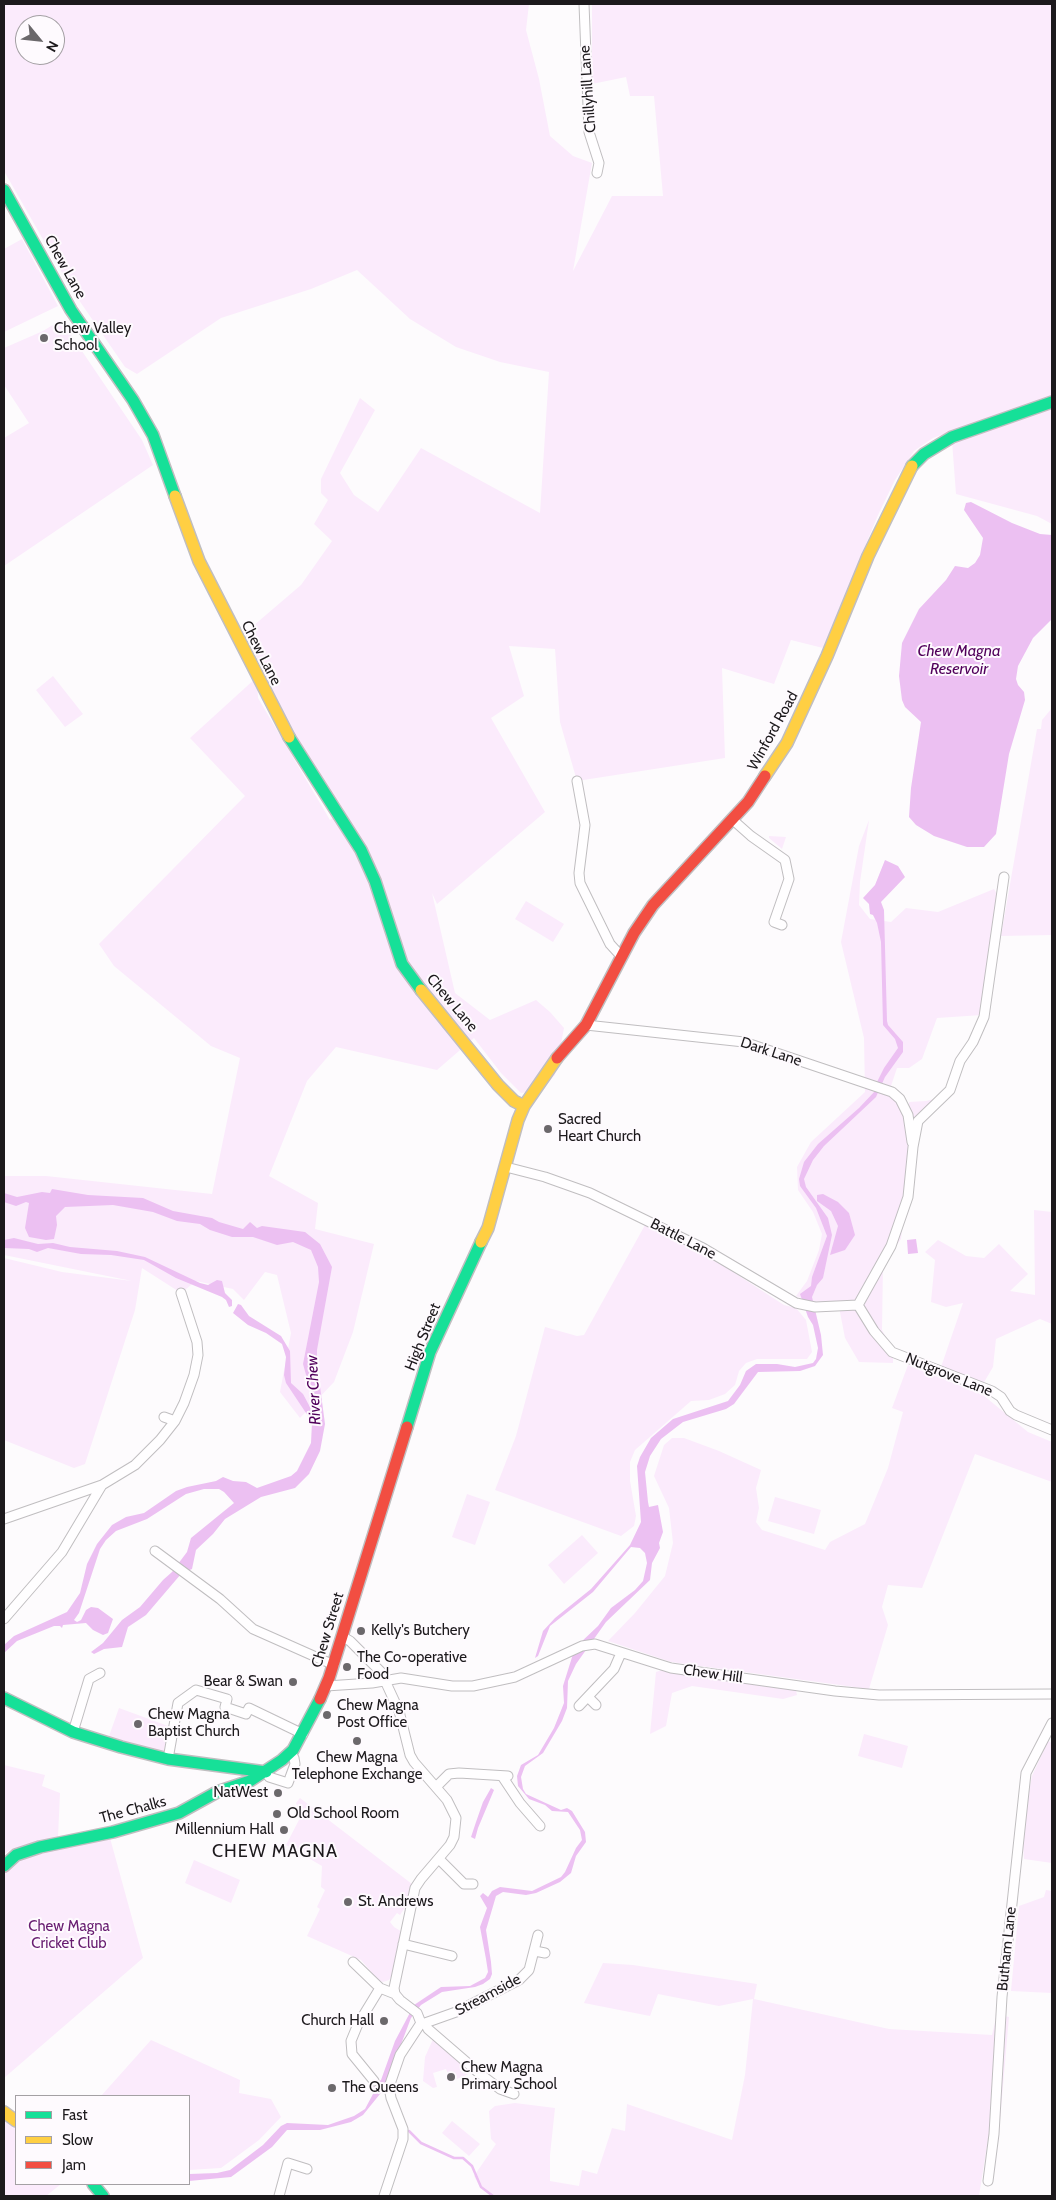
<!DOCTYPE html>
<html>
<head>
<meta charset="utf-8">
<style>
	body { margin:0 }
	#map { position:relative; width:1056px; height:2200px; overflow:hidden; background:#fdfbfd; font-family:Cabin,sans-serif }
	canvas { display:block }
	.frame { position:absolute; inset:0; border:5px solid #1c191c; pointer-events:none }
	.legend { position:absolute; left:15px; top:2095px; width:175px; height:90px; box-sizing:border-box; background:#fefafe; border:1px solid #a4a0a4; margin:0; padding:6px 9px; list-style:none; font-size:15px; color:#1c191c }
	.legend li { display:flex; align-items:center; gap:10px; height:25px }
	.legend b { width:25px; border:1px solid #a4a0a4 }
	.north { position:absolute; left:15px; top:15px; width:50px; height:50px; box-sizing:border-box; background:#fefafe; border:1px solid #a4a0a4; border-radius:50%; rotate:118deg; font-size:14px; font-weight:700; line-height:20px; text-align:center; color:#1c191c }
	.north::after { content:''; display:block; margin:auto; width:18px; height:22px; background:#6b686b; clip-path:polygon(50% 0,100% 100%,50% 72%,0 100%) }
</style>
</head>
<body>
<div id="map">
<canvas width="1056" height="2200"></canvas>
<div class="frame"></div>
<ul class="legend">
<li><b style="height:6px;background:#16e098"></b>Fast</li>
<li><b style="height:6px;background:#ffcf43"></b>Slow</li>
<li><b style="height:6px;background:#f24e42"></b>Jam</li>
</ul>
<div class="north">N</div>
</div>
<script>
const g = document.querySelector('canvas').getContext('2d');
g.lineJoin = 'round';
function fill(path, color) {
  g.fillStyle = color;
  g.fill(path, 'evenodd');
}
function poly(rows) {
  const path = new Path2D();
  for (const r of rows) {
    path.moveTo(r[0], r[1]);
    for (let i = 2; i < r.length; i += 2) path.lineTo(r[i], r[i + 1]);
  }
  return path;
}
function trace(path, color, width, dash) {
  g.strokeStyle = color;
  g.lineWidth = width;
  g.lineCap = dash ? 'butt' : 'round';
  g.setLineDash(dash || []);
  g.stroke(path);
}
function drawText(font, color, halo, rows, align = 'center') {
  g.font = font + ' Cabin,sans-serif';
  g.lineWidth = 4;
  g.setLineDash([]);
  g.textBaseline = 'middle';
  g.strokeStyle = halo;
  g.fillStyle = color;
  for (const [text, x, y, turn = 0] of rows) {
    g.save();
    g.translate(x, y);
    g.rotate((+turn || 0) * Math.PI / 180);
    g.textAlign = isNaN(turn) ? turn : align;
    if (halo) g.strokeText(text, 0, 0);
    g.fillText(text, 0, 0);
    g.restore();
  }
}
const green = poly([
	[4,4,529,4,526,30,539,79,550,136,573,156,592,163,573,271,612,196,663,196,654,96,630,96,626,77,592,84,592,4,1052,4,1052,395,933,438,914,451,895,480,878,515,823,648,791,640,774,684,722,668,725,758,577,781,560,722,555,649,509,646,524,696,491,718,545,812,437,904,432,893,455,993,490,1020,536,1000,550,1012,564,1028,555,1075,541,1091,521,1093,501,1073,474,1038,437,1070,336,1047,307,1081,269,1176,318,1203,315,1229,374,1244,353,1332,334,1382,300,1418,280,1392,291,1333,277,1275,265,1272,244,1300,233,1289,196,1281,181,1293,142,1268,135,1310,85,1464,74,1468,4,1440,4,1258,62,1272,132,1281,4,1255,4,1176,46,1176,212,1194,240,1058,211,1046,114,966,99,944,245,796,190,738,257,677,258,698,330,820,344,810,277,706,246,632,301,585,332,541,314,524,328,500,321,493,321,479,360,398,375,410,340,473,354,495,378,512,421,448,540,513,549,372,500,362,456,347,410,319,357,270,311,289,221,318,137,374,125,367,72,290,4,171],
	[25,25,55,25,55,55,25,55],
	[22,239,58,306,4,332,4,249],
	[61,320,142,440,153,465,4,566,4,438,29,423,4,385,4,348,43,331],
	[1052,404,1052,524,1037,516,956,494,952,441],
	[53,676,83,714,65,727,36,690],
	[1052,708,1052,935,1001,936,1037,729,1041,729,1042,720],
	[869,820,860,882,859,905,870,919,891,922,906,908,938,912,994,889,998,896,982,1015,937,1018,922,1059,909,1068,897,1068,891,1086,909,1106,909,1102,926,1101,938,1098,913,1134,901,1239,883,1264,882,1330,893,1349,893,1363,859,1362,845,1338,839,1307,817,1304,796,1296,807,1281,819,1250,822,1234,813,1212,798,1190,797,1167,811,1142,865,1092,864,1038,841,942,859,846],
	[769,836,786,837,782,849,769,838],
	[526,901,564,924,553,942,515,919],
	[1034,1210,1052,1212,1052,1324,1040,1319,996,1339,993,1367,983,1384,941,1367,963,1303,946,1307,931,1302,935,1260,925,1252,938,1240,966,1256,984,1258,999,1244,1028,1274,1010,1291,1035,1295],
	[645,1225,710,1257,784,1305,796,1308,806,1320,812,1352,807,1359,757,1359,746,1363,739,1371,735,1385,725,1394,709,1400,691,1401,635,1450,630,1462,630,1481,636,1516,634,1526,621,1536,495,1490,516,1436,545,1327,577,1336,584,1335],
	[908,1365,983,1395,1028,1432,1052,1442,1052,1482,975,1454,922,1588,888,1585,882,1607,888,1625,869,1689,671,1662,608,1641,635,1613,665,1576,673,1543,669,1508,654,1476,664,1445,672,1438,684,1438,719,1451,761,1470,756,1488,759,1508,756,1522,762,1530,825,1550,830,1542,865,1524,888,1468,903,1412,892,1408],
	[467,1494,490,1502,475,1545,452,1537],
	[775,1497,821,1510,814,1534,768,1521],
	[582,1535,598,1553,564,1584,548,1565],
	[662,1670,796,1690,797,1695,783,1699,692,1686,672,1693,666,1726,650,1734,656,1672],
	[119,1708,168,1726,164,1751,108,1739],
	[864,1734,908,1746,902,1768,858,1756],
	[1048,1741,1052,1743,1052,1863,1024,1859,1023,1845,1026,1807,1032,1776],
	[4,1765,45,1775,42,1786,60,1793,58,1837,12,1849,4,1854],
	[300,1798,412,1884,413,1888,409,1908,406,1906,400,1915,397,1913,390,1922,394,1927,404,1933,393,1974,389,1980,383,1982,378,1980,361,1960,307,1936,320,1909,317,1907,325,1890,321,1887,322,1866,286,1845,301,1816,296,1803],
	[110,1838,143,1958,4,2078,4,1871,11,1863,36,1853],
	[194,1860,240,1880,231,1903,185,1883],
	[1046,1890,1052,1891,1052,1993,1011,1991,1019,1906,1044,1897],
	[603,1963,633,1965,757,1984,754,1999,889,2029,992,2035,997,2014,1009,2017,999,2132,988,2139,979,2196,491,2196,480,2187,474,2176,496,2144,491,2139,489,2111,495,2106,515,2103,555,2108,550,2155,550,2181,579,2186,582,2170,597,2174,612,2128,625,2131,627,2104,732,2140,745,2075,753,1999,719,2006,658,1994,650,2016,584,2003],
	[434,2037,473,2072,457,2079,448,2074,446,2069,433,2073,437,2087,433,2088,423,2081,425,2057],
	[151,2040,240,2080,239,2093,271,2099,281,2117,259,2140,221,2168,189,2170,189,2096,101,2096],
	[4,2119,16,2128,16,2184,61,2184,46,2196,4,2196],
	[452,2121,480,2144,469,2156,442,2133]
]);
const water = poly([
	[971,502,1012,523,1040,534,1052,535,1052,619,1033,638,1018,666,1016,679,1018,685,1024,692,1025,700,1009,754,996,834,984,847,967,847,934,836,916,825,909,817,911,788,921,722,905,707,902,700,899,676,902,643,919,609,946,580,955,566,968,568,975,563,980,555,983,538,964,510,966,503],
	[885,860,898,866,905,877,881,902,884,910,887,1021,888,1025,903,1042,903,1052,885,1077,876,1097,824,1146,813,1160,804,1179,806,1187,828,1218,832,1235,823,1278,817,1285,812,1297,821,1335,823,1355,815,1366,800,1371,758,1372,734,1404,726,1409,683,1422,661,1439,650,1456,645,1472,648,1502,649,1507,658,1505,663,1532,659,1543,660,1548,652,1563,650,1580,606,1622,576,1664,568,1681,567,1708,562,1721,543,1753,525,1766,521,1777,523,1789,526,1794,561,1810,567,1808,572,1811,585,1832,586,1842,576,1856,571,1873,560,1882,536,1893,526,1895,503,1892,496,1896,486,1930,491,1962,492,1974,490,1979,483,1984,475,1987,442,1992,421,2005,411,2018,384,2089,363,2115,351,2122,320,2130,287,2130,272,2147,231,2177,189,2181,189,2174,217,2173,230,2170,263,2145,281,2126,287,2123,328,2125,354,2116,365,2109,373,2094,374,2085,381,2080,395,2041,414,2005,441,1987,470,1986,485,1978,488,1972,486,1959,480,1927,487,1908,480,1896,483,1893,488,1897,492,1891,500,1887,532,1891,561,1877,565,1872,576,1848,582,1840,580,1830,568,1812,552,1811,545,1805,529,1799,518,1786,517,1776,521,1765,538,1755,554,1728,564,1703,563,1686,573,1654,579,1644,598,1626,611,1608,635,1590,643,1581,647,1563,645,1553,640,1548,631,1547,593,1592,550,1626,538,1656,535,1658,543,1631,555,1618,591,1589,630,1545,641,1522,637,1466,640,1457,651,1438,673,1419,728,1401,740,1385,746,1371,756,1364,777,1364,795,1367,813,1363,816,1359,818,1348,813,1325,808,1317,800,1294,811,1286,812,1277,827,1236,816,1208,800,1186,799,1179,804,1162,818,1144,859,1108,876,1090,877,1082,884,1068,898,1048,895,1039,883,1025,881,942,877,923,873,915,870,914,869,904,863,898,875,885],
	[52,1189,88,1195,143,1198,173,1211,212,1218,219,1222,243,1229,250,1222,257,1228,262,1226,305,1232,320,1244,332,1267,317,1350,317,1364,325,1424,320,1451,309,1474,295,1488,261,1497,225,1519,213,1534,196,1550,192,1569,181,1574,146,1615,128,1627,122,1647,104,1649,94,1654,91,1652,103,1643,122,1620,140,1607,163,1580,172,1572,187,1552,191,1538,234,1503,224,1492,219,1489,204,1489,186,1494,147,1519,116,1531,106,1540,100,1549,79,1613,74,1620,77,1622,81,1620,86,1610,91,1607,98,1608,113,1619,108,1633,103,1635,93,1630,86,1623,63,1625,62,1628,60,1626,54,1626,17,1641,4,1653,4,1645,14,1636,67,1612,80,1593,87,1564,97,1544,112,1525,126,1517,144,1513,176,1491,187,1487,216,1481,223,1477,233,1481,246,1482,257,1488,291,1476,297,1471,311,1443,312,1422,286,1383,284,1375,286,1357,282,1344,266,1333,248,1325,233,1313,238,1304,241,1305,249,1316,281,1336,290,1351,291,1383,303,1394,311,1409,313,1400,303,1364,319,1282,318,1267,311,1250,293,1242,277,1245,253,1237,232,1237,210,1230,200,1224,177,1221,153,1212,113,1205,65,1207,56,1216,57,1225,54,1239,46,1240,29,1237,25,1228,29,1203,26,1202,16,1206,4,1202,4,1193,17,1197,42,1192,50,1193],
	[823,1194,838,1202,849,1213,855,1235,845,1250,830,1255,838,1226,831,1211,817,1201,817,1195],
	[14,1238,38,1244,53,1243,70,1247,117,1251,145,1257,200,1283,208,1285,217,1280,222,1281,225,1293,232,1300,232,1306,229,1307,226,1300,222,1297,176,1278,144,1260,111,1255,81,1254,48,1248,37,1252,29,1249,4,1248,4,1240],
	[916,1239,918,1253,908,1254,907,1240],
	[491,1788,494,1790,478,1828,475,1839,471,1837,476,1822,483,1802]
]);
const stream = poly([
	[409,2131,421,2143,454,2158,463,2158,472,2166,481,2187,493,2196]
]);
const street = poly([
	[584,4,589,132,599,163,597,173],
	[577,781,585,825,579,873,580,883,610,944,621,956],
	[733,820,751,836,785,860,789,879,774,922,782,925],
	[586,1025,744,1042,892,1092,900,1099,908,1115,912,1142],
	[506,1167,545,1177,590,1193,703,1248,796,1303,815,1307,858,1305],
	[858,1305,891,1246,908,1197,913,1147,918,1121,950,1090,960,1061,973,1042,984,1017,1004,877],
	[858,1305,874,1331,892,1352,992,1391,1001,1397,1010,1411,1016,1415,1052,1430],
	[164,1417,175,1421],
	[4,1519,102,1485],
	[155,1551,220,1599,253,1629,334,1665],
	[4,1619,62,1552,102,1485,135,1465,160,1440,175,1421,184,1403,194,1375,198,1355,197,1342,181,1293],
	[343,1637,350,1641,381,1672,399,1711,410,1755,414,1762,447,1800,456,1818,454,1837,450,1845,421,1879,415,1888,394,1988,395,1994,400,2000,417,2013,421,2023],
	[326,1686,372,1683,401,1678,452,1686,473,1686,515,1677,582,1646,595,1644,671,1668,835,1691,879,1695,1052,1694],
	[588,1697,596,1705],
	[579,1706,614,1669,621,1653],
	[73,1732,89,1679,100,1673],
	[168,1759,178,1703,196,1690,227,1699,225,1707,246,1714,249,1708,303,1734],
	[266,1772,269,1777,288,1783,295,1764,294,1758,291,1753],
	[502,1776,520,1803,540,1826],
	[436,1787,449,1774,459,1773,508,1776],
	[439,1859,464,1884,473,1884],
	[403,1944,452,1956],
	[535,1951,545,1953],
	[353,1962,380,1988,395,1994],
	[421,2023,425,2023,428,2029,479,2073,500,2089,514,2094],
	[425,2023,456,2012,519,1980,529,1970,538,1935],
	[374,2081,352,2054,351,2041,358,2024,380,1988],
	[988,2181,994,2134,1002,1997,1026,1773,1052,1723],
	[279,2196,288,2163,307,2169],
	[384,2196,403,2139,403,2129,391,2098,389,2087,400,2055,421,2023]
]);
const fast = poly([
	[4,190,71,310,133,400,153,435,175,496],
	[912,466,924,454,952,437,1052,402],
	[289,737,361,850,375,881,402,964,421,990],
	[407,1427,430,1352,481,1242],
	[4,1698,73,1732,121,1747,168,1759,266,1772],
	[4,1866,16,1855,40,1847,113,1832,179,1813,217,1792,250,1781,282,1760,293,1750,320,1699],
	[93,2184,103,2196]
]);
const slow = poly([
	[175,496,199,561,289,737],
	[765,776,787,743,827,656,868,556,912,466],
	[421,990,498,1085,514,1101,524,1106],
	[481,1242,488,1228,518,1120,524,1106,557,1058],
	[4,2112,16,2121]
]);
const jam = poly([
	[557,1058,586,1025,634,933,653,905,748,802,765,776],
	[320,1699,329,1678,407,1427]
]);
const markers = [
	[44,338,5,"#6b686b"],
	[548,1129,5,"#6b686b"],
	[361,1631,5,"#6b686b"],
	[347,1667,5,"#6b686b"],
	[293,1682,5,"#6b686b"],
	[327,1715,5,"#6b686b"],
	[138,1724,5,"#6b686b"],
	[357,1741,5,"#6b686b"],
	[278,1793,5,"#6b686b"],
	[277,1814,5,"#6b686b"],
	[284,1830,5,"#6b686b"],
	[348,1902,5,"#6b686b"],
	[384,2021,5,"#6b686b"],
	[451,2077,5,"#6b686b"],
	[332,2088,5,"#6b686b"]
];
const streetNames = [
	["Chillyhill Lane",588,89,-94],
	["Chew Lane",65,267,61],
	["Chew Lane",261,653,63],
	["Winford Road",773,731,-61],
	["Chew Lane",452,1003,50],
	["Dark Lane",771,1052,18],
	["Battle Lane",683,1239,27],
	["High Street",423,1337,-68],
	["Nutgrove Lane",949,1375,22],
	["Chew Street",328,1630,-73],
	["Chew Hill",713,1674,8],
	["The Chalks",133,1810,-15],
	["Butham Lane",1007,1949,-84],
	["Streamside",488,1995,-28]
];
const poiNames = [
	["Chew Valley",54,329],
	["School",54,346],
	["Sacred",558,1120],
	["Heart Church",558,1137],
	["Kelly's Butchery",371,1631],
	["The Co-operative",357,1658],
	["Food",357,1675],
	["Bear & Swan",283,1682,"right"],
	["Chew Magna",337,1706],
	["Post Office",337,1723],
	["Chew Magna",148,1715],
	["Baptist Church",148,1732],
	["Chew Magna",357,1758,"center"],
	["Telephone Exchange",357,1775,"center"],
	["NatWest",268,1793,"right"],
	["Old School Room",287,1814],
	["Millennium Hall",274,1830,"right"],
	["St. Andrews",358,1902],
	["Church Hall",374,2021,"right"],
	["Chew Magna",461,2068],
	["Primary School",461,2085],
	["The Queens",342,2088]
];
const parkNames = [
	["Chew Magna",69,1927],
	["Cricket Club",69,1944]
];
const waterNames = [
	["Chew Magna",959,651],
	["Reservoir",959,669],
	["River Chew",314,1390,-93]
];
const quarterNames = [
	["CHEW MAGNA",275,1852]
];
fill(green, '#fbebfc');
fill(water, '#ecc0f2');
trace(stream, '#ecc0f2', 2.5);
trace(street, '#c0bec0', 11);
trace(fast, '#c0bec0', 14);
trace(slow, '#c0bec0', 14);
trace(jam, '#c0bec0', 14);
trace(street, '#fffeff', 9);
trace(fast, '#16e098', 11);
trace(slow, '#ffcf43', 11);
trace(jam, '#f24e42', 11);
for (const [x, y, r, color] of markers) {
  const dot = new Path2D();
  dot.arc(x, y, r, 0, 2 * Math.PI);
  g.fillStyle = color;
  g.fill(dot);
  trace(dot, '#fefafe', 2);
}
drawText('15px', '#1c191c', '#fefafe', streetNames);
drawText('15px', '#1c191c', '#fefafe', poiNames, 'left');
drawText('15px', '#671c70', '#fefafe', parkNames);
drawText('italic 16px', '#51005b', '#fefafe', waterNames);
g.letterSpacing = '1px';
drawText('18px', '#1c191c', '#fefafe', quarterNames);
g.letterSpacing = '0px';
</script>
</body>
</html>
